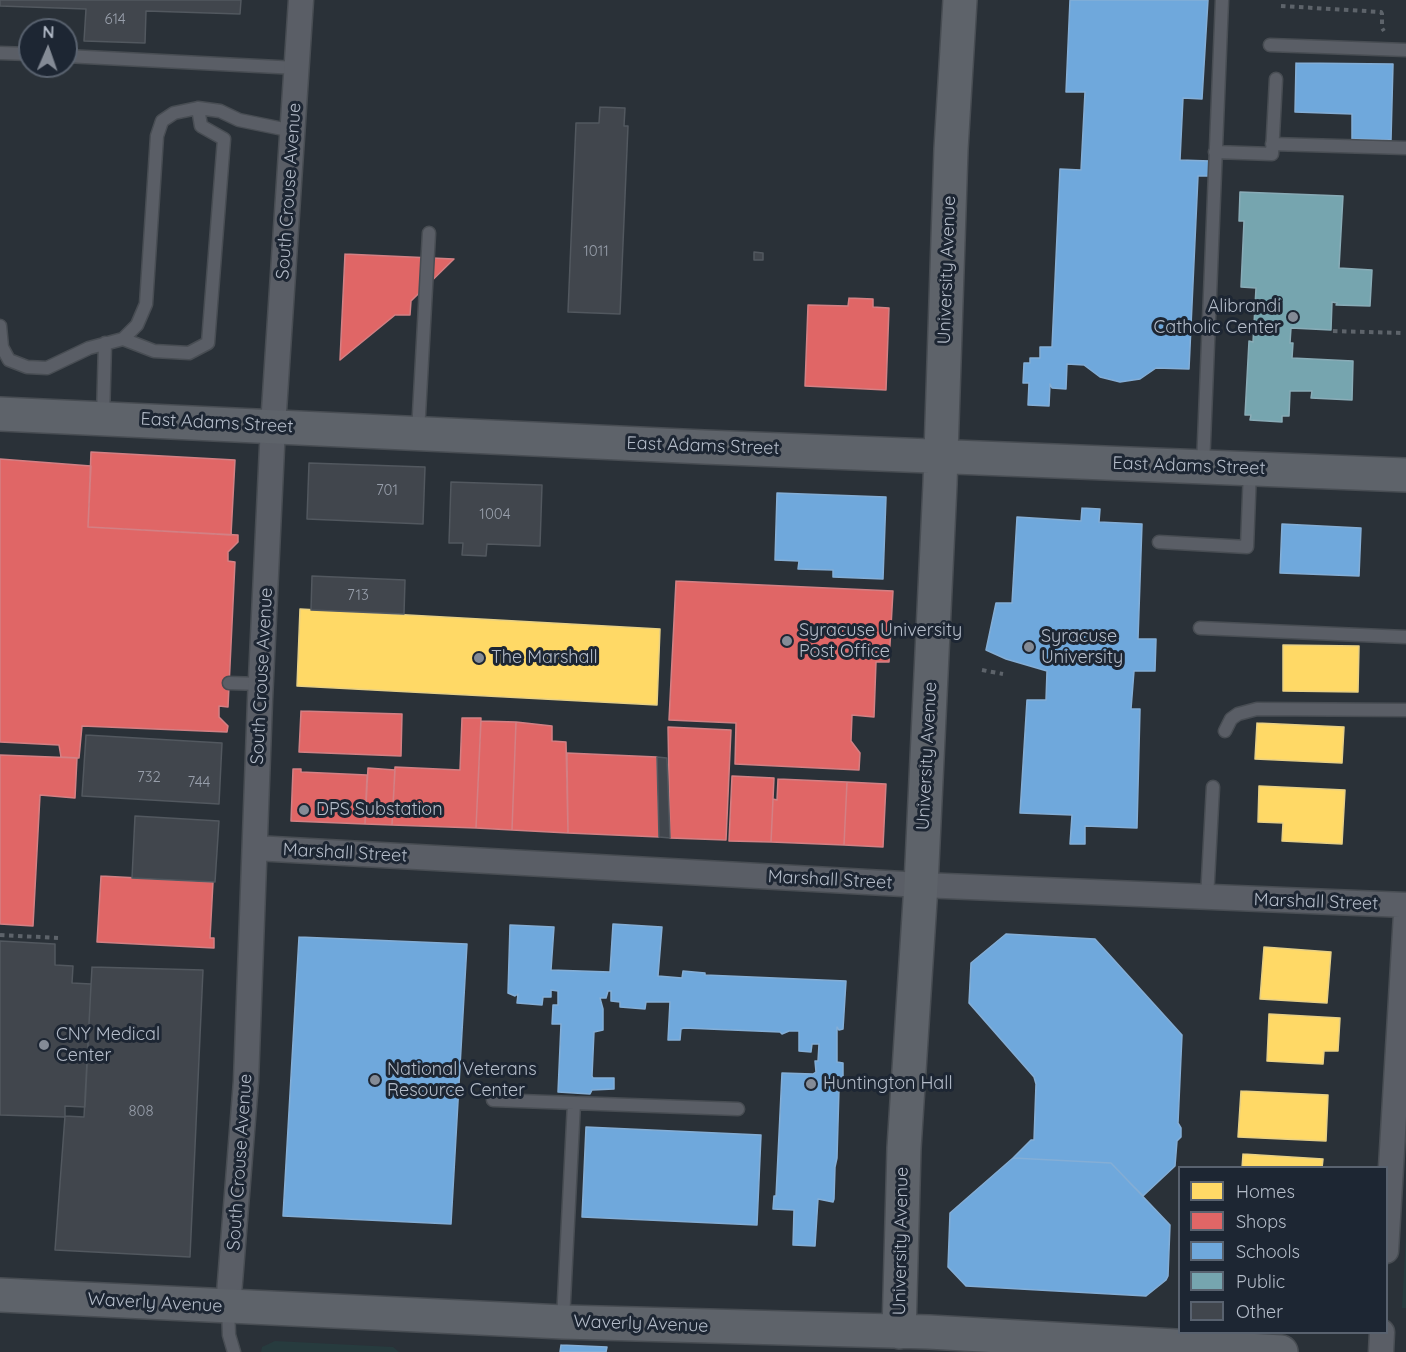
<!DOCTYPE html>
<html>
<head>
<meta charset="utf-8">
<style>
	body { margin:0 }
	#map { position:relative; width:1406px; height:1352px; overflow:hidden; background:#2a3138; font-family:Quicksand,sans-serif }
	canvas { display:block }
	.legend { position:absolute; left:1178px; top:1166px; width:210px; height:168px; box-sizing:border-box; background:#1d2633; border:2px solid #59626f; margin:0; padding:8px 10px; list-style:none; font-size:18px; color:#b4bcc9 }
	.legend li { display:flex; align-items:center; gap:12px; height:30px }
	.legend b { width:30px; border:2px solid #59626f }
	.north { position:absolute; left:18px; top:18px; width:60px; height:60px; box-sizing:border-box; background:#1d2633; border:2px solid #59626f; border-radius:50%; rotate:2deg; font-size:16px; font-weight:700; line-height:24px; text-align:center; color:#b4bcc9 }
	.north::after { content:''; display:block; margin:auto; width:21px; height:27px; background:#848b96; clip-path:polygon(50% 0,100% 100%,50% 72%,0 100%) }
</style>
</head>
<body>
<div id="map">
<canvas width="1406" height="1352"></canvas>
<ul class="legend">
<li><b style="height:16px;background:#ffd966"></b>Homes</li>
<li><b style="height:16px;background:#e06666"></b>Shops</li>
<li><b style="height:16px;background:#6fa8dc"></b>Schools</li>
<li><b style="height:16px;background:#76a5af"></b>Public</li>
<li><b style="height:16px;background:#41464d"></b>Other</li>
</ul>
<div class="north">N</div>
</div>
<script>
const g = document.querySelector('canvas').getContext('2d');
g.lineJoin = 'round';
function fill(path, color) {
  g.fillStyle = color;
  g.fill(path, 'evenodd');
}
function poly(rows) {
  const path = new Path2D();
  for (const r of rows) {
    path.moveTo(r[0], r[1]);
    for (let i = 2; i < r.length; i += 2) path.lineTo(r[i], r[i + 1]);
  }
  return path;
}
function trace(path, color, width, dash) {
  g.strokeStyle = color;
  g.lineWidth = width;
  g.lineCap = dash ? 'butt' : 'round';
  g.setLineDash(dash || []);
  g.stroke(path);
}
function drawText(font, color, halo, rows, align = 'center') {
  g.font = font + ' Quicksand,sans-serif';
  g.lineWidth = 6;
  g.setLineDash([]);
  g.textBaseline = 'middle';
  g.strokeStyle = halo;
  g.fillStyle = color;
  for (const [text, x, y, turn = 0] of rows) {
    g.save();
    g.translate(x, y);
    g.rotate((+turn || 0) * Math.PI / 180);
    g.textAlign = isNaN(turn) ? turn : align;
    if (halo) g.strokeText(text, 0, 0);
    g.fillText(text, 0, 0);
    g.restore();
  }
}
const green = poly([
	[1406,1233,1406,1308,1402,1308],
	[275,1341,393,1347,399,1352,261,1352,262,1347]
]);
const homes = poly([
	[300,609,660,629,657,705,297,686,300,609],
	[1283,645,1359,646,1358,692,1283,691,1283,645],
	[1257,723,1344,727,1342,763,1255,759,1257,723],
	[1259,786,1345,790,1342,844,1282,841,1283,823,1258,822,1259,786],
	[1264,947,1331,952,1327,1003,1260,999,1264,947],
	[1269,1014,1340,1018,1338,1051,1324,1051,1323,1064,1267,1061,1269,1014],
	[1241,1091,1328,1095,1326,1141,1238,1137,1241,1091],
	[1243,1154,1323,1159,1322,1168,1242,1168,1243,1154]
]);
const shops = poly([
	[345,254,454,259,411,301,410,315,395,315,340,360,345,254],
	[849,298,873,299,873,307,889,308,886,390,805,386,808,305,848,306,849,298],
	[91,452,235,460,231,535,88,527,91,452],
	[0,459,91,466,88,527,238,535,238,542,228,552,228,561,235,562,228,707,219,706,219,717,228,726,227,732,82,726,79,758,61,757,59,745,0,742,0,459],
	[676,581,893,591,889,662,876,662,874,717,852,715,851,741,860,753,859,770,735,764,736,723,669,720,676,581],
	[301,711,402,714,401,756,299,752,301,711],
	[462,718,481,718,476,828,392,825,395,767,460,770,462,718],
	[481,721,516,722,512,830,476,828,481,721],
	[516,722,552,726,552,741,566,742,568,833,512,830,516,722],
	[668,727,731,730,726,840,670,838,668,727],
	[567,753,657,757,659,837,568,833,567,753],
	[0,755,77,758,75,798,40,795,33,926,0,924,0,755],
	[368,768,395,770,392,825,365,824,368,768],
	[293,769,301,769,301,772,367,775,365,824,291,821,293,769],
	[732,776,774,778,771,842,729,841,732,776],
	[778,779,847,782,844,845,771,842,773,799,777,800,778,779],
	[847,782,886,784,883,847,844,845,847,782],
	[101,876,213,882,210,938,214,938,214,948,97,942,101,876]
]);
const schools = poly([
	[1070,0,1208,0,1202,99,1183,98,1180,160,1210,161,1209,176,1198,176,1189,369,1156,368,1140,379,1120,382,1100,377,1084,365,1067,364,1066,389,1052,388,1050,384,1049,406,1028,405,1029,383,1023,383,1024,363,1030,363,1030,358,1040,358,1040,347,1052,347,1060,169,1081,170,1085,92,1066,92,1070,0],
	[1296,63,1393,64,1391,140,1352,139,1352,114,1295,112,1296,63],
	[777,493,886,497,883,579,833,577,833,570,798,569,799,561,775,560,777,493],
	[1082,508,1100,509,1099,522,1142,524,1138,639,1156,639,1155,671,1134,671,1131,709,1140,709,1137,828,1085,826,1085,844,1070,844,1072,815,1020,813,1027,700,1046,700,1047,671,1006,659,986,650,996,603,1012,603,1017,517,1081,521,1082,508],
	[1282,524,1361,528,1359,576,1280,573,1282,524],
	[613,924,662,927,658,976,682,978,683,971,705,973,705,975,846,981,843,1029,839,1030,837,1027,837,1062,843,1063,843,1076,841,1077,842,1081,839,1089,837,1158,835,1167,834,1199,833,1202,818,1199,815,1246,793,1245,794,1210,773,1209,774,1196,776,1196,782,1073,813,1074,816,1072,815,1061,818,1061,819,1044,812,1044,811,1052,799,1051,799,1031,789,1031,782,1034,780,1032,684,1028,681,1029,680,1040,668,1040,670,1002,646,1002,645,1009,620,1007,620,1002,611,1001,611,991,608,991,606,998,600,998,603,1009,603,1030,594,1032,592,1076,593,1078,614,1078,614,1089,592,1090,590,1094,558,1092,561,1024,552,1024,553,1005,558,1005,558,991,551,990,551,997,543,997,542,1005,517,1003,518,994,515,996,508,993,510,925,554,927,551,970,610,972,613,924],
	[1006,934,1095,939,1182,1035,1178,1123,1181,1128,1181,1137,1177,1141,1175,1166,1143,1196,1111,1163,1013,1158,1031,1140,1034,1140,1036,1084,1034,1077,969,1003,971,963,1006,934],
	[299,937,467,944,451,1224,283,1216,299,937],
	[586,1127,761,1135,757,1225,582,1217,586,1127],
	[1013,1158,1111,1163,1170,1225,1168,1276,1166,1280,1146,1296,966,1286,948,1267,950,1213,1013,1158],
	[561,1345,607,1347,606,1352,560,1352,561,1345]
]);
const public = poly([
	[1240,192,1343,196,1339,268,1372,270,1370,306,1336,305,1337,303,1332,302,1331,330,1291,328,1290,343,1293,343,1292,358,1353,361,1352,400,1311,398,1312,391,1290,391,1289,416,1282,416,1282,422,1250,420,1251,415,1245,415,1249,341,1253,342,1256,288,1241,287,1244,221,1239,221,1240,192]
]);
const building = poly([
	[0,0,241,0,240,14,146,11,145,43,84,41,86,9,0,6,0,0],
	[600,107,625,108,624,126,628,126,620,314,568,312,576,123,599,123,600,107],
	[754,252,763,253,763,260,754,260,754,252],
	[309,463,425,467,423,524,307,519,309,463],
	[451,482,542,485,540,546,487,544,486,556,462,555,463,543,449,543,451,482],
	[312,576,405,580,404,614,311,610,312,576],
	[86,735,222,743,219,804,82,796,86,735],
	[657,757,667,758,670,838,659,837,657,757],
	[135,816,219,821,215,882,132,878,135,816],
	[0,941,55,944,55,965,73,966,72,983,91,984,85,1107,65,1106,65,1117,0,1115,0,941],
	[92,967,203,970,190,1257,55,1250,65,1116,84,1117,92,967]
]);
const path = poly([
	[1281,6,1381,12,1382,14,1382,28,1384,31],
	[1333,331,1403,333],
	[982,670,1003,674],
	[0,935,58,938]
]);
const lane = poly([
	[1270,45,1406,50],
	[0,53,30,54],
	[66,56,297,68],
	[1272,144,1406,148],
	[1215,152,1272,154,1276,79],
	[0,326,2,347,9,360,27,367,47,368,89,348,123,339,137,325,146,304,157,136,162,121,174,113,198,108,220,111,239,120,293,131],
	[123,339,154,351,189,353,208,343,224,139,201,126,198,108],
	[103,417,105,343],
	[418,432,429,233],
	[1203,466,1222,0],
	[1159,542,1247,547,1250,470],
	[1200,628,1406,637],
	[229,683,261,684],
	[1225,731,1231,719,1238,714,1257,709,1406,710],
	[1207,898,1213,787],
	[493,1100,574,1103],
	[228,1307,229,1335,234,1352],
	[563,1320,574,1103,738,1109]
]);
const street = poly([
	[255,848,921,885,1406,905],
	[1386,1251,1406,914],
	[228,1307,246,1081,260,700,273,426,301,0],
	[1381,1352,1382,1332]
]);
const secondary = poly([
	[0,414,704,447,1406,475],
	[0,1295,563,1322,929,1332,1281,1352],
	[899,1332,904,1148,921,885,940,484,951,149,960,0]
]);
const markers = [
	[1293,317,6,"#848b96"],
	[787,641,6,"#848b96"],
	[1029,647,6,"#848b96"],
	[479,658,6,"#848b96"],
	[304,810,6,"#848b96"],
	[44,1045,6,"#848b96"],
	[375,1080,6,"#848b96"],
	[811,1084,6,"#848b96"]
];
const numberNames = [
	["614",115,19],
	["1011",596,251],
	["701",387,490],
	["1004",495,514],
	["713",358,595],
	["732",149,777],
	["744",199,782],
	["808",141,1111]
];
const streetNames = [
	["South Crouse Avenue",289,191,-86],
	["University Avenue",947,270,-88],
	["East Adams Street",217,423,3],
	["East Adams Street",703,446,2],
	["East Adams Street",1189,466,2],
	["South Crouse Avenue",262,676,-87],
	["University Avenue",927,756,-87],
	["Marshall Street",345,853,3],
	["Marshall Street",830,880,3],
	["Marshall Street",1316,902,2],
	["South Crouse Avenue",240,1162,-86],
	["University Avenue",901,1241,-89],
	["Waverly Avenue",155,1303,3],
	["Waverly Avenue",641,1324,2]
];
const poiNames = [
	["Alibrandi",1281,307,"right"],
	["Catholic Center",1281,328,"right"],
	["Syracuse University",799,631],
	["Post Office",799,652],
	["Syracuse",1041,637],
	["University",1041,658],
	["The Marshall",491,658],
	["DPS Substation",316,810],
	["CNY Medical",56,1035],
	["Center",56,1056],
	["National Veterans",387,1070],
	["Resource Center",387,1091],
	["Huntington Hall",823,1084]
];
fill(green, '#273b3e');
fill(homes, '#ffd966');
trace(homes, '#e8d084', 1.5);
fill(shops, '#e06666');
trace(shops, '#d38084', 1.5);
fill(schools, '#6fa8dc');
trace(schools, '#84aed6', 1.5);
fill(public, '#76a5af');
trace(public, '#89acb7', 1.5);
fill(building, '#41464d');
trace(building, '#52585f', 1.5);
trace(lane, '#484d53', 15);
trace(street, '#484d53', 27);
trace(secondary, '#484d53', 36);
trace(path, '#5d636a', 4, [4.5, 4.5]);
trace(lane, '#5a5e66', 12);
trace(street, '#5a5e66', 24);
trace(secondary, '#5e636a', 33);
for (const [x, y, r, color] of markers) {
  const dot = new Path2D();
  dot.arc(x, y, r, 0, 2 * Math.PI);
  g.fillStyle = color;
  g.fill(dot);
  trace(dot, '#1d2633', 2);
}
drawText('15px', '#979eaa', null, numberNames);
drawText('18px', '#b4bcc9', '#1d2633', streetNames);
drawText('18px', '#b4bcc9', '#1d2633', poiNames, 'left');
</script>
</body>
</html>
